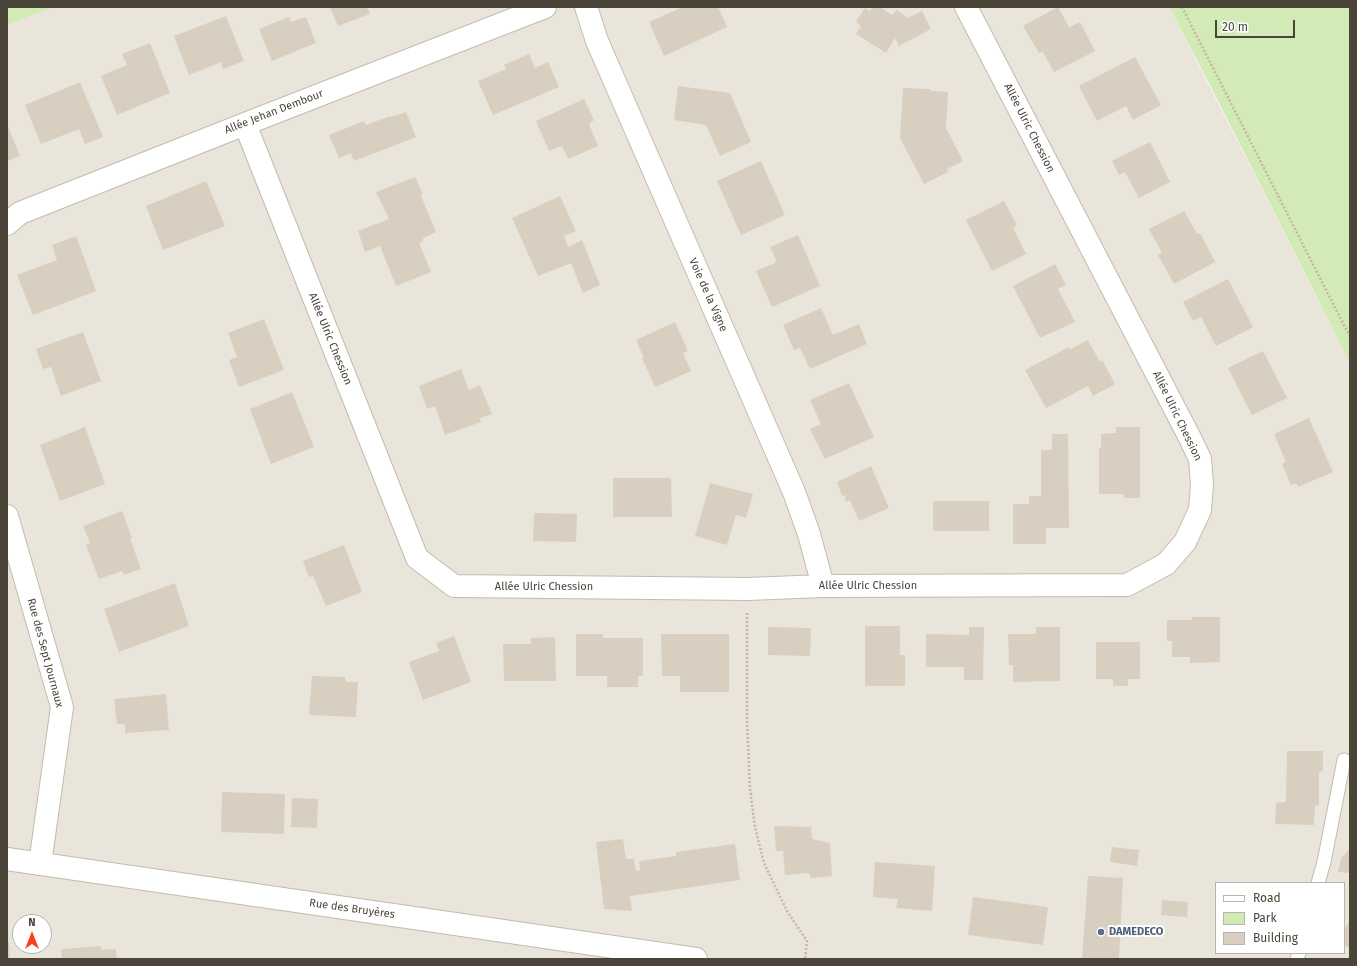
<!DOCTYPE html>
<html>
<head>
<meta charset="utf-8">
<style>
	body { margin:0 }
	#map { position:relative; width:1357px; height:966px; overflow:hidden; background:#f6f3ec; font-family:"Fira Sans",sans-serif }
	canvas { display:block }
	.frame { position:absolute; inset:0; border:8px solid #4b4439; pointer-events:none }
	.legend { position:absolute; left:1215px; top:882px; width:130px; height:72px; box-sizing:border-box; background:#fff; border:1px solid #b7b4b0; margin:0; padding:5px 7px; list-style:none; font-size:12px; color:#4b4439 }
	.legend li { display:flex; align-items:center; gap:8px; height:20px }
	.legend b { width:20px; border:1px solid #b7b4b0 }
	.north { position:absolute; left:12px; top:914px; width:40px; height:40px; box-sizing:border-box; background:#fff; border:1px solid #b7b4b0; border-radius:50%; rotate:0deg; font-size:11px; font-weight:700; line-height:16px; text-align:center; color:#4b4439 }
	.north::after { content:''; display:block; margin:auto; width:14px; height:18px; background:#fc3f1d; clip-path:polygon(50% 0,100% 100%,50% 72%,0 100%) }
	.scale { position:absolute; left:1215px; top:20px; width:80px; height:18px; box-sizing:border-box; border:2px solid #4b4439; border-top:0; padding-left:5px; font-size:12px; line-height:14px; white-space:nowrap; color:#4b4439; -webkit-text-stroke:3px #fff; paint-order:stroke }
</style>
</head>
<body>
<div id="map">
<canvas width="1357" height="966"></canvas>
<div class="frame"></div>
<ul class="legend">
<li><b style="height:5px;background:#fff"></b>Road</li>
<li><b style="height:11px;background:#d2eab5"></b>Park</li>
<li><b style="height:11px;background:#d8cfc1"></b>Building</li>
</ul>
<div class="north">N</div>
<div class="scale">20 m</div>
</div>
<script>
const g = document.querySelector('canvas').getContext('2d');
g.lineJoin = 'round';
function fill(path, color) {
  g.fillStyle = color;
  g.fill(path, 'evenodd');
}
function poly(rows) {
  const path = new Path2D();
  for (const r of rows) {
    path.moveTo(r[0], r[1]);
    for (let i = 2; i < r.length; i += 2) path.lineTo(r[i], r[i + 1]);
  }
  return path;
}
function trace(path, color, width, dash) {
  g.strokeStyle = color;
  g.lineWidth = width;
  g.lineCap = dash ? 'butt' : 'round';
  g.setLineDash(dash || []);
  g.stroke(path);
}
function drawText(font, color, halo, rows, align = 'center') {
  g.font = font + ' "Fira Sans",sans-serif';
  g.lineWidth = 4;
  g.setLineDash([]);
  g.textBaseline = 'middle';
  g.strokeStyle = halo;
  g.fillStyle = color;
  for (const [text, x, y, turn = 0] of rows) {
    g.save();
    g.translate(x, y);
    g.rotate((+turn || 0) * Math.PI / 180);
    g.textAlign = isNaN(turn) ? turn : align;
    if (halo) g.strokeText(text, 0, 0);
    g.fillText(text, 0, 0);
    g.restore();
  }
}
const residential = poly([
	[54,7,1169,7,1350,363,1350,959,7,959,7,25],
	[1216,883,1344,883,1344,953,1216,953],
	[20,922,44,922,44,946,20,946]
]);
const green = poly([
	[7,7,54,7,7,25],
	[1169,7,1350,7,1350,363,1206,77]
]);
const building = poly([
	[330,7,367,7,370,14,338,26],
	[683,7,718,7,727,27,664,56,649,22],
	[873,7,880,7,892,15,897,10,908,18,922,11,931,29,899,46,895,38,886,53,856,34,861,26,856,22,865,8,870,11],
	[1058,7,1069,27,1080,22,1095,51,1054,72,1043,52,1039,53,1023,26],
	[226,16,244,61,223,69,221,62,189,75,174,36],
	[289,17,291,22,306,17,316,43,272,61,259,29],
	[150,43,170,93,117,115,101,76,127,65,122,54],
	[529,54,535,68,548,62,559,87,493,115,478,81,506,69,504,65],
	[1135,57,1161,105,1133,120,1126,106,1097,121,1079,86],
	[80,82,103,137,85,144,79,129,41,144,25,105],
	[678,86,730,93,751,142,720,156,706,125,674,120],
	[903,88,930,89,930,91,948,92,946,128,963,161,947,169,948,172,924,184,900,138],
	[584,99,594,120,589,124,598,146,568,159,562,146,549,151,536,121],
	[406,112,416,137,354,161,351,153,339,158,329,135,364,121,366,125,390,116,391,117],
	[7,124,20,156,7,161],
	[1150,142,1170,182,1139,198,1125,172,1119,175,1112,161],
	[761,161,785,215,741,235,717,181],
	[415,177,423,194,421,196,436,232,423,238,423,241,419,243,431,272,396,286,380,246,365,252,358,231,389,219,376,192],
	[206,181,225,226,163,250,146,206],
	[560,196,576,231,564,236,568,247,582,240,600,285,583,293,571,263,538,276,512,218],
	[1004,201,1017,225,1013,228,1026,254,992,271,966,220],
	[1184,211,1197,234,1200,233,1215,262,1174,284,1158,255,1162,253,1149,229],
	[798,235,820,286,772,307,756,271,777,262,770,247],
	[76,236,96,291,33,315,17,275,57,260,52,245],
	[1055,264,1066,285,1058,289,1075,322,1040,338,1013,286],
	[1228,279,1253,327,1216,346,1201,317,1193,321,1183,302],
	[821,308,833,335,859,324,867,344,810,369,800,348,794,350,783,325],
	[264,319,284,370,239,387,229,360,237,357,228,333],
	[675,322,688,351,683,353,691,371,655,387,642,358,644,358,636,340],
	[83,332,101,381,61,396,51,367,43,369,36,349],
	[1088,340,1100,362,1102,360,1115,384,1093,396,1088,386,1046,408,1025,370,1069,347,1071,349],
	[1263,351,1287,398,1252,415,1228,368],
	[461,369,469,390,480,385,492,414,480,418,481,422,445,435,435,406,427,409,419,386],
	[849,383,874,437,825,459,810,429,821,424,810,400],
	[292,392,314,447,271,464,250,409],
	[1309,418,1333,472,1298,487,1296,483,1291,485,1282,464,1286,462,1274,434],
	[85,427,105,484,60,501,40,445],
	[1116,427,1140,427,1140,498,1124,498,1124,494,1099,494,1099,448,1101,448,1101,434,1116,433],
	[1052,434,1068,434,1069,528,1046,528,1046,544,1013,544,1013,504,1029,504,1029,496,1041,496,1041,450,1052,450],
	[871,466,889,508,859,521,850,500,846,502,845,495,842,496,837,482],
	[613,478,671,478,672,517,613,517],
	[710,483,753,494,746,518,736,515,727,545,695,536],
	[933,501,989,501,989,531,933,531],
	[122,511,132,538,130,538,141,569,124,575,122,571,99,579,86,545,90,543,83,526],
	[534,513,577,514,576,542,533,541],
	[344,545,362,592,326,606,313,576,309,577,303,561],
	[175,583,189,626,119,652,104,609],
	[1192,617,1220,617,1220,662,1190,663,1190,657,1172,657,1172,641,1167,641,1167,620,1192,620],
	[865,626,900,626,900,655,905,655,905,686,865,686],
	[768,627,811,628,810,656,768,655],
	[969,627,984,627,983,680,964,680,964,667,926,667,926,634,969,635],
	[1036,627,1060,627,1060,681,1013,682,1013,665,1009,665,1008,634,1036,634],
	[576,634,603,634,603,638,643,638,643,676,638,676,638,687,607,687,607,676,576,676],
	[661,634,729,634,729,692,680,692,680,676,662,676],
	[454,636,471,682,423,700,409,662,439,651,436,643],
	[555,637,556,681,504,681,503,644,531,644,531,638],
	[1096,642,1140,642,1140,679,1128,679,1128,686,1113,686,1113,679,1096,679],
	[312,676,345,677,346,682,358,682,356,717,309,715],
	[166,694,169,730,125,733,125,724,117,724,114,699],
	[1287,751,1323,751,1323,771,1319,772,1319,805,1315,806,1314,825,1275,824,1276,803,1286,802],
	[222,792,285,794,284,834,221,832],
	[292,798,318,799,317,828,291,827],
	[774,826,811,827,812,839,830,843,832,876,811,878,809,873,785,875,783,851,776,851],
	[623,839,626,859,634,859,636,871,640,870,639,861,676,856,676,852,735,844,740,880,630,896,632,911,604,909,596,842],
	[1112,847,1139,850,1137,866,1110,862],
	[1350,849,1350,873,1338,872,1341,858],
	[875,862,935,866,932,911,896,908,898,899,873,897],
	[1088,876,1123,878,1119,959,1082,959],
	[973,897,1048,907,1043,945,968,935],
	[1162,900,1188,902,1187,917,1161,915],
	[1349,922,1350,922,1350,948,1344,945,1344,930],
	[7,942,9,942,10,959,7,959],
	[101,946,101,950,116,949,117,959,62,959,61,949]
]);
const path = poly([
	[1182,7,1350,337],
	[747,613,747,720,750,789,755,827,764,863,787,911,807,941,805,959]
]);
const service = poly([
	[1318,883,1324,862,1344,760],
	[1297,959,1299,953]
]);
const minor = poly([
	[586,7,597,41,794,492,809,534,823,586],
	[245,124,417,558,454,586,748,589,823,586,1127,585,1166,564,1185,542,1200,510,1202,485,1200,459,1190,438,966,7],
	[7,224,20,213,245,124,545,7],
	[7,516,62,707,40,864],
	[7,859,696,959]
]);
const markers = [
	[1101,932,4,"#5c6f8a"]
];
const streetNames = [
	["Allée Jehan Dembour",274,112,-21],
	["Allée Ulric Chession",1029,128,63],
	["Voie de la Vigne",708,295,66],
	["Allée Ulric Chession",330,339,68],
	["Allée Ulric Chession",1177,416,64],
	["Allée Ulric Chession",868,586],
	["Allée Ulric Chession",544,587],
	["Rue des Sept Journaux",45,653,75],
	["Rue des Bruyères",352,909,8]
];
const serviceNames = [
	["DAMEDECO",1109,932]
];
fill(residential, '#eae5da');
fill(green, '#d2eab5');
fill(building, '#d8cfc1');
trace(service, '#c2bbae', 15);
trace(minor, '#c2bbae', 24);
trace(path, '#c4b79f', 2.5, [2, 2]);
trace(service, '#fff', 13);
trace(minor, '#fff', 22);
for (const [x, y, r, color] of markers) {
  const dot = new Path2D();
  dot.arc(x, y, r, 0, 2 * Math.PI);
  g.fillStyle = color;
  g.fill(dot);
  trace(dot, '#fff', 1.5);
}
drawText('11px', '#4b4439', '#fff', streetNames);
drawText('bold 11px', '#4e5e75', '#fff', serviceNames, 'left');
</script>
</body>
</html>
